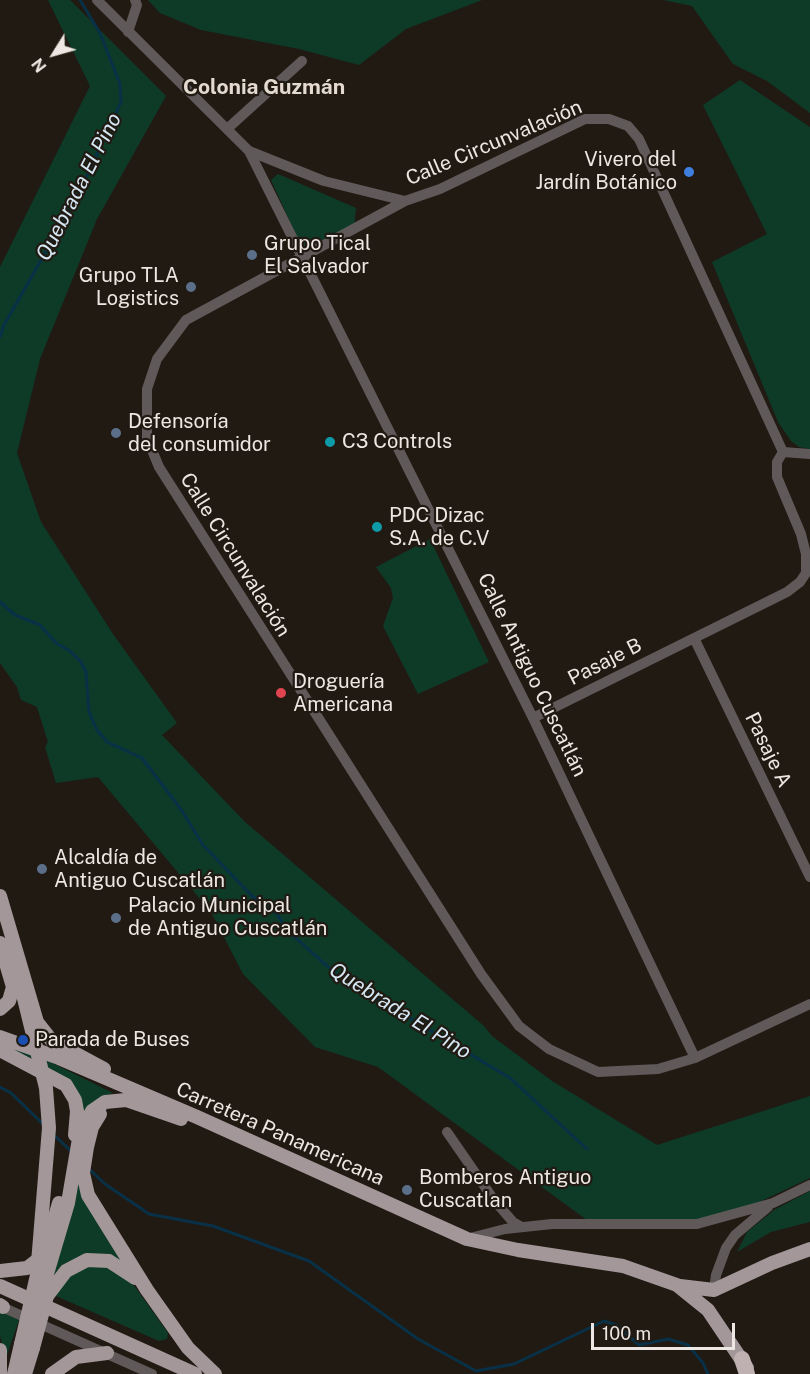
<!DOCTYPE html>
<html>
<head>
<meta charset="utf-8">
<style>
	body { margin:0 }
	#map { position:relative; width:810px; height:1374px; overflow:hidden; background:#211a13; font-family:"Public Sans",sans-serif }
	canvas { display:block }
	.north { position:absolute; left:24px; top:24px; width:60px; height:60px; -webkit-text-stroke:4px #211a13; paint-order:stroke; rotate:233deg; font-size:16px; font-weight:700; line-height:24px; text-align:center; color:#ece7e2 }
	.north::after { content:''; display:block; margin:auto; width:21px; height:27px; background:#ece7e2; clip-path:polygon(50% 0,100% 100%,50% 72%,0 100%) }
	.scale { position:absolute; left:591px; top:1323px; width:144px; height:27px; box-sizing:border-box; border:3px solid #ece7e2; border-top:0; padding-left:8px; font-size:18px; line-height:21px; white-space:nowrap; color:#ece7e2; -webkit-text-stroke:4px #211a13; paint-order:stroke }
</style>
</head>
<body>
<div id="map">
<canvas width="810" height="1374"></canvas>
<div class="north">N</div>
<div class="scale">100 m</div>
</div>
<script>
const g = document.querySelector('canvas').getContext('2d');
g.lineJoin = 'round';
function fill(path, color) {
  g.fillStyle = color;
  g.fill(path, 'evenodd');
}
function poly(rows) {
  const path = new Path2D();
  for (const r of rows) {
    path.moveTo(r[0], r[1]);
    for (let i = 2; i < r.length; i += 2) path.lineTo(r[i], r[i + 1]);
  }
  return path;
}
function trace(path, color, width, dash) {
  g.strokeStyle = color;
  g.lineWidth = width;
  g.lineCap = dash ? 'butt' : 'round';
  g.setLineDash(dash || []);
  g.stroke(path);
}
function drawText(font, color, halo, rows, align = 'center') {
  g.font = font + ' "Public Sans",sans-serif';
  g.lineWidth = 4.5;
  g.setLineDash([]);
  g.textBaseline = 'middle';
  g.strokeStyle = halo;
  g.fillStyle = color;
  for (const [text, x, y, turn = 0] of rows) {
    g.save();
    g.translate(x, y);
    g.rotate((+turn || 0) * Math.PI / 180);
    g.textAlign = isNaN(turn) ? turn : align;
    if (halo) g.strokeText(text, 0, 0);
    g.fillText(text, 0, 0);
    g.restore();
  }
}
const green = poly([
	[48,0,70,0,166,96,97,219,40,359,17,453,41,522,113,634,177,723,162,735,244,821,484,1026,492,1036,552,1081,657,1145,810,1096,810,1178,753,1205,703,1219,591,1223,378,1067,315,1047,243,974,211,912,98,777,56,783,45,747,48,742,37,707,21,700,17,687,0,663,0,267,90,86],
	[148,0,482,0,406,29,359,65,299,49,201,30,160,13],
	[663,0,810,0,810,113,767,81,733,64,692,6],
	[740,80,810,127,810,449,799,447,791,441,778,422,712,262,767,234,703,105],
	[278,174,356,208,354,228,303,250,271,180],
	[430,539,489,662,418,694,383,626,393,598,391,588,376,567],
	[5,1045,22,1048,113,1093,101,1097,84,1116,78,1100],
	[78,1182,82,1196,126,1262,108,1258,51,1283,70,1220],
	[810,1191,810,1222,771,1232,737,1252,747,1232,774,1210],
	[102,1262,128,1277,168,1333,167,1339,159,1341,56,1296,59,1286,75,1270],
	[0,1311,19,1320,6,1358,0,1336]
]);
const stream = poly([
	[0,337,4,325,76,199,121,102,120,84,100,33,80,0],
	[0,602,15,615,40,625,56,643,70,651,81,662,86,672,89,712,97,730,107,742,142,758,182,811,203,845,252,896,277,914,288,931,336,974,510,1078,587,1149],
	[0,1087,11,1093,43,1124],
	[54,1135,73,1153],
	[88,1168,105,1184,149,1214,213,1226,309,1261,418,1339,476,1371,514,1364,604,1321,616,1325,639,1345,668,1339,688,1345,703,1363,708,1374]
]);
const minor = poly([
	[97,0,249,151,533,718,695,1058],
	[128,32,137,5,135,0],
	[227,129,302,61],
	[249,151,324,181,405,201],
	[783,452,639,139,628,126,609,119,585,119,440,189,405,201,186,320,157,359,147,389,147,438,159,467,481,974,519,1026,549,1049,598,1072,658,1069,695,1058,810,1004],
	[783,452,810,454],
	[694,638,810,877],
	[533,718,787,592,800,582,806,573,806,554,801,534,777,477,777,462,783,452],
	[447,1132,494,1200,513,1222,522,1227],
	[470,1238,505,1229,552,1224,697,1224,773,1203,810,1185],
	[714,1290,716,1275,726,1248,735,1235,768,1207],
	[0,1306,152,1374]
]);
const major = poly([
	[0,896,37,1022,52,1041,104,1069],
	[0,943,13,987,9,1001,0,1009],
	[0,1037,59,1058,197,1117,467,1239,518,1250,623,1266,677,1285,708,1310,747,1368],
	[0,1050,66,1085,75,1100,77,1111,75,1135],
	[100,1114,92,1127,87,1147,83,1173,88,1195,147,1290,188,1348,215,1374],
	[0,1271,27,1268,44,1255,59,1203],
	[0,1286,195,1374],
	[680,1286,714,1290,772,1263,810,1249],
	[41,1294,68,1203,80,1133,92,1111,105,1102,126,1100,181,1119],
	[47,1296,66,1271,87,1260,109,1261,135,1278],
	[0,1305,3,1307],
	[0,1350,0,1374],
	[14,1374,21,1344],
	[25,1374,33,1348],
	[52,1374,76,1357,107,1353]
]);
const highway = poly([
	[742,1359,747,1374]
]);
const majorBridge = poly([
	[20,982,46,1088,49,1128,37,1275,21,1344],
	[33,1348,47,1296]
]);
const markers = [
	[689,172,6,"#3f7fe0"],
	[252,255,6,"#5c6f8a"],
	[191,287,6,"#5c6f8a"],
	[116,433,6,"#5c6f8a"],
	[330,442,6,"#0f9aa8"],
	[377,527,6,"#0f9aa8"],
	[281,693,6,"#e0444e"],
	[42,869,6,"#5c6f8a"],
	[116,918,6,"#5c6f8a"],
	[23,1040,6,"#1a4fb4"],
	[407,1190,6,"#5c6f8a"]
];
const streetNames = [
	["Calle Circunvalación",494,143,-23],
	["Calle Circunvalación",235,555,58],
	["Pasaje B",605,662,-27],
	["Calle Antiguo Cuscatlán",532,675,64],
	["Pasaje A",768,750,64],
	["Carretera Panamericana",280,1134,24]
];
const poiNames = [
	["Vivero del",677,160,"right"],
	["Jardín Botánico",677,183,"right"],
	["Grupo Tical",264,244],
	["El Salvador",264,267],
	["Grupo TLA",179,276,"right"],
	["Logistics",179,299,"right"],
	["Defensoría",128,422],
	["del consumidor",128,445],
	["C3 Controls",342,442],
	["PDC Dizac",389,516],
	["S.A. de C.V",389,539],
	["Droguería",293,682],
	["Americana",293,705],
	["Alcaldía de",54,858],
	["Antiguo Cuscatlán",54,881],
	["Palacio Municipal",128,906],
	["de Antiguo Cuscatlán",128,929],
	["Parada de Buses",35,1040],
	["Bomberos Antiguo",419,1178],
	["Cuscatlan",419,1201]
];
const neighbourhoodNames = [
	["Colonia Guzmán",264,88]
];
const waterNames = [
	["Quebrada El Pino",79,187,-63],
	["Quebrada El Pino",400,1011,32]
];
fill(green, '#0d3b28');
trace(stream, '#083147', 3);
trace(minor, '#5f595a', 10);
trace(major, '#a49799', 14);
trace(highway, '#bfb0b2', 16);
trace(majorBridge, '#a49799', 14);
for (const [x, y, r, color] of markers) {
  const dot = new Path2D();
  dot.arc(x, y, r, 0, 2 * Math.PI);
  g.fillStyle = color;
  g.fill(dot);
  trace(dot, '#211a13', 2);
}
drawText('20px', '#ece7e2', '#211a13', streetNames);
drawText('20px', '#ece7e2', '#211a13', poiNames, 'left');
drawText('bold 21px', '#e4dad0', '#211a13', neighbourhoodNames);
drawText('italic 21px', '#d5e7f3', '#211a13', waterNames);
</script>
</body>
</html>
